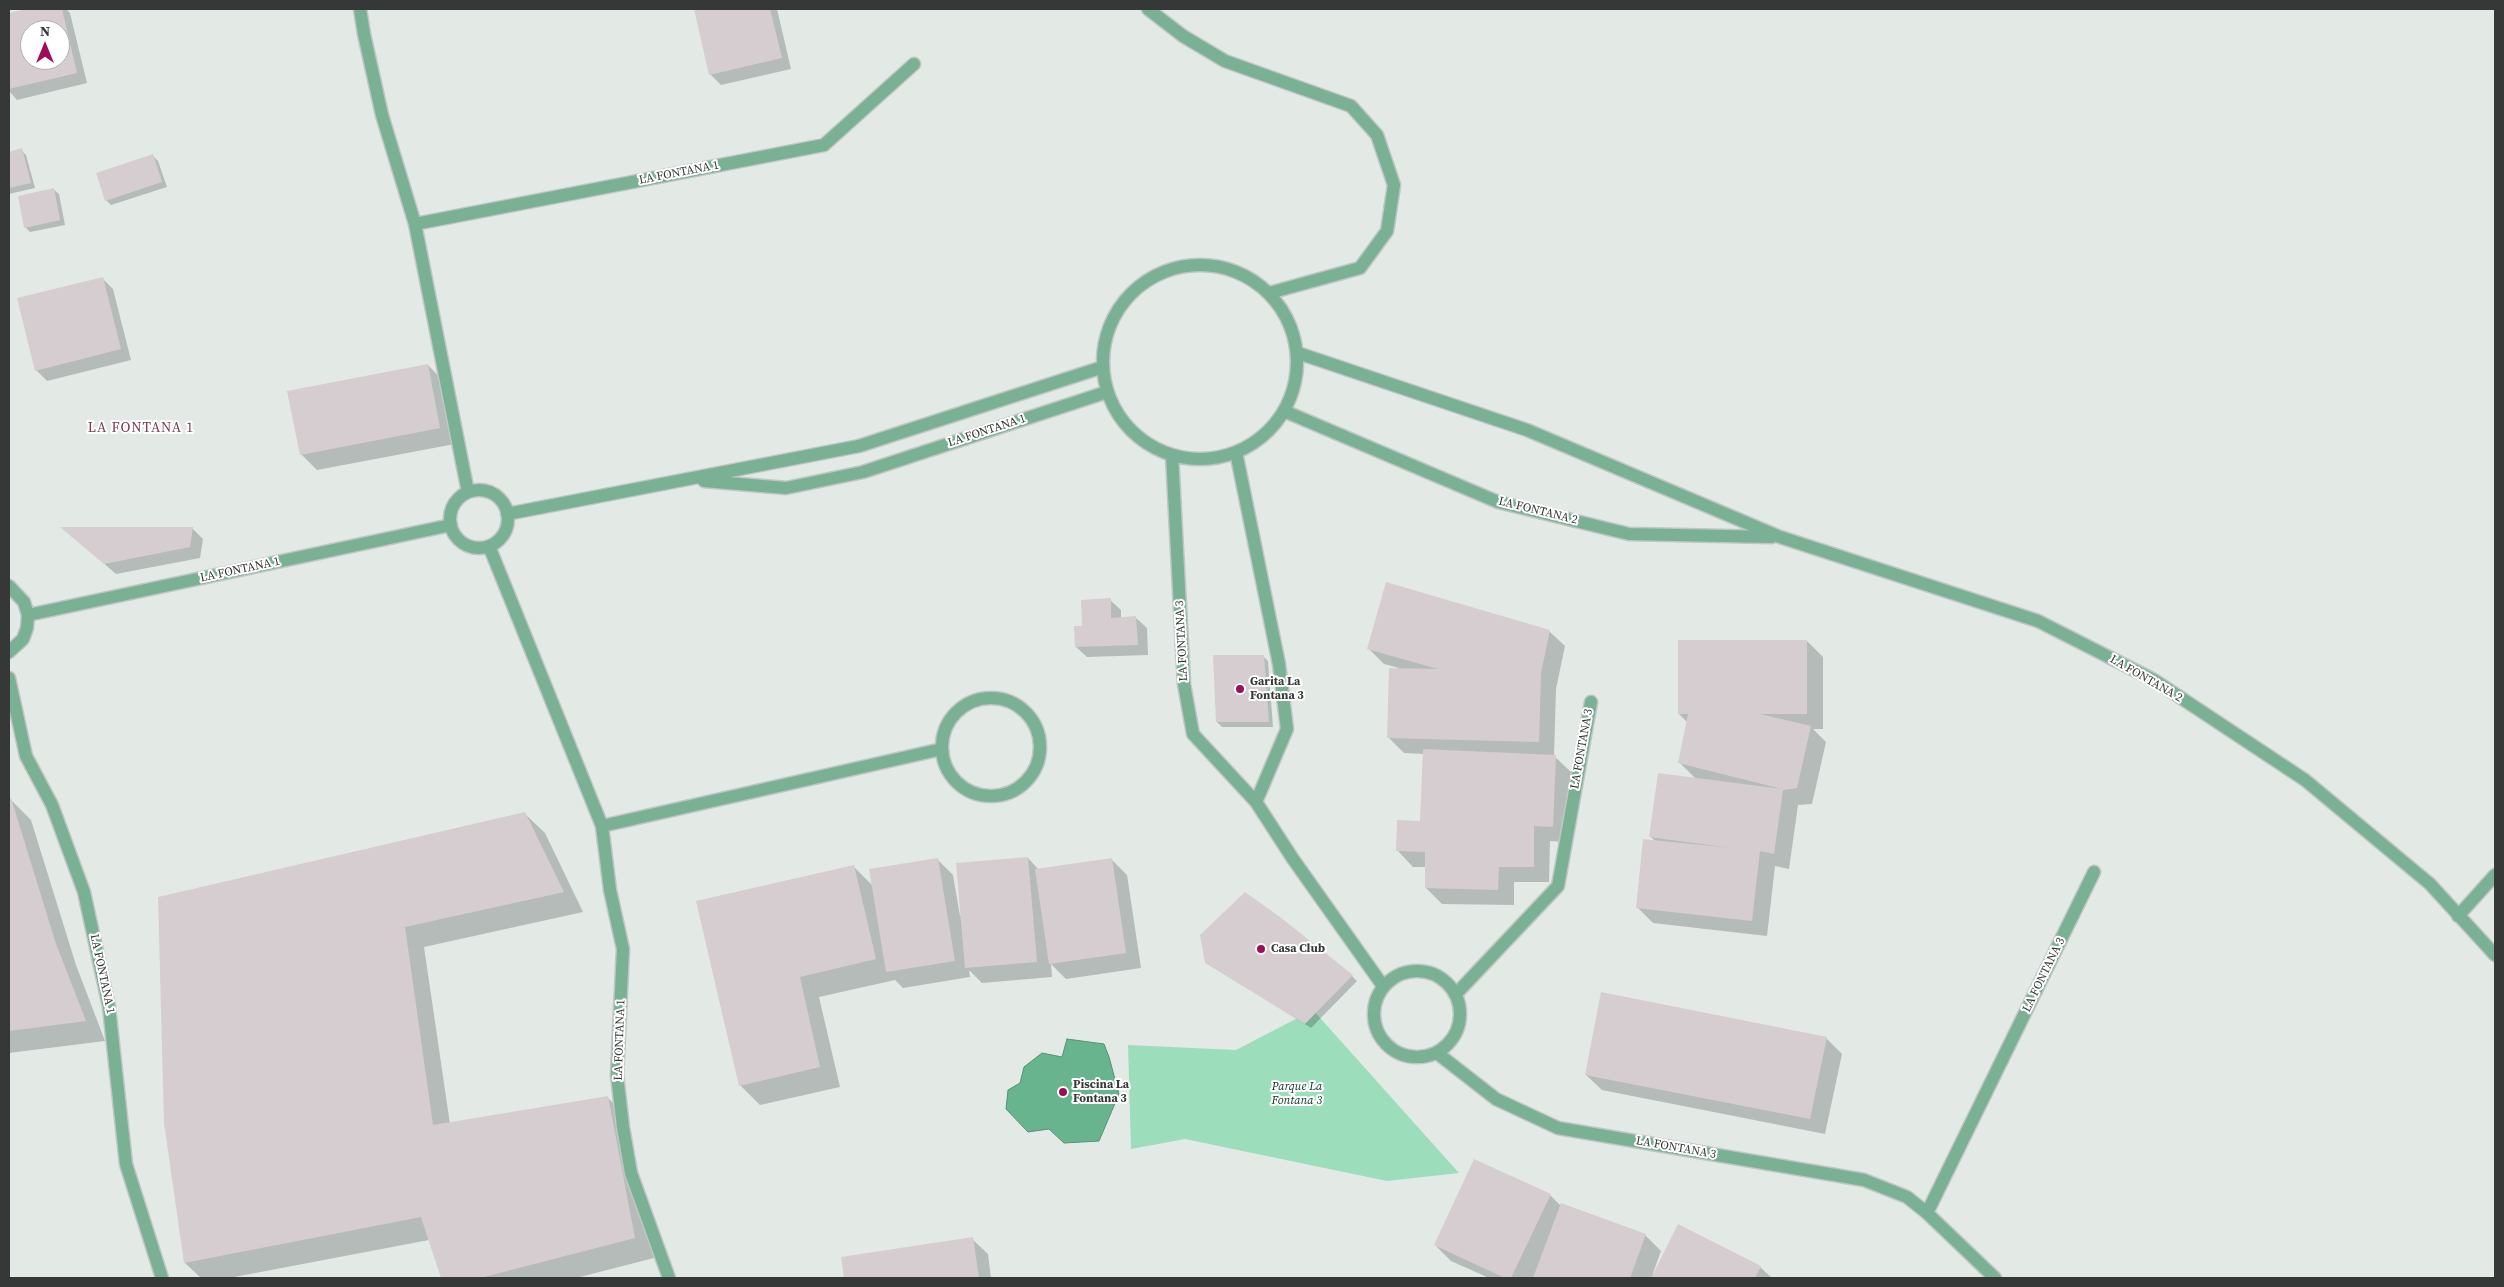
<!DOCTYPE html>
<html>
<head>
<meta charset="utf-8">
<style>
	body { margin:0 }
	#map { position:relative; width:2504px; height:1287px; overflow:hidden; background:#e3eae6; font-family:"Source Serif 4",serif }
	canvas { display:block }
	.frame { position:absolute; inset:0; border:10px solid #353836; pointer-events:none }
	.north { position:absolute; left:20px; top:20px; width:50px; height:50px; box-sizing:border-box; background:#fff; border:1px solid #aeafaf; border-radius:50%; rotate:0deg; font-size:14px; font-weight:700; line-height:20px; text-align:center; color:#353836 }
	.north::after { content:''; display:block; margin:auto; width:18px; height:22px; background:#9e0d57; clip-path:polygon(50% 0,100% 100%,50% 72%,0 100%) }
</style>
</head>
<body>
<div id="map">
<canvas width="2504" height="1287"></canvas>
<div class="frame"></div>
<div class="north">N</div>
</div>
<script>
const g = document.querySelector('canvas').getContext('2d');
g.lineJoin = 'round';
function fill(path, color) {
  g.fillStyle = color;
  g.fill(path, 'evenodd');
}
function poly(rows) {
  const path = new Path2D();
  for (const r of rows) {
    if (r.length === 3) {
      path.moveTo(r[0] + r[2], r[1]);
      path.arc(r[0], r[1], r[2], 0, 2 * Math.PI);
      continue;
    }
    path.moveTo(r[0], r[1]);
    for (let i = 2; i < r.length; i += 2) path.lineTo(r[i], r[i + 1]);
  }
  return path;
}
function trace(path, color, width, dash) {
  g.strokeStyle = color;
  g.lineWidth = width;
  g.lineCap = dash ? 'butt' : 'round';
  g.setLineDash(dash || []);
  g.stroke(path);
}
function drawText(font, color, halo, rows, align = 'center') {
  g.font = font + ' "Source Serif 4",serif';
  g.lineWidth = 4;
  g.setLineDash([]);
  g.textBaseline = 'middle';
  g.strokeStyle = halo;
  g.fillStyle = color;
  for (const [text, x, y, turn = 0] of rows) {
    g.save();
    g.translate(x, y);
    g.rotate((+turn || 0) * Math.PI / 180);
    g.textAlign = isNaN(turn) ? turn : align;
    if (halo) g.strokeText(text, 0, 0);
    g.fillText(text, 0, 0);
    g.restore();
  }
}
const green = poly([
	[1313,1010,1459,1173,1387,1181,1185,1139,1131,1149,1128,1045,1236,1050]
]);
const water = poly([
	[1067,1039,1104,1044,1109,1057,1119,1094,1099,1141,1064,1143,1049,1129,1028,1132,1006,1109,1008,1090,1020,1083,1024,1067,1042,1053,1062,1057,1067,1039]
]);
const shadow = poly([
	[31,9,66,9,70,13,87,83,17,100,9,91,9,14],
	[30,30,60,30,60,60,30,60],
	[695,9,777,9,791,69,721,85,710,74],
	[21,150,26,155,35,188,9,194,9,153],
	[153,156,158,161,167,187,111,205,106,200],
	[53,189,59,194,65,225,30,232,25,227],
	[103,279,113,289,131,360,47,381,36,370],
	[428,365,443,381,455,444,317,470,301,454],
	[63,528,192,528,203,539,200,558,116,574],
	[1110,600,1121,610,1121,618,1136,618,1147,628,1148,655,1087,657,1076,647,1084,627],
	[1549,631,1565,646,1556,689,1554,756,1571,772,1568,842,1550,841,1549,882,1514,882,1514,905,1442,904,1426,888,1426,867,1413,867,1398,851,1421,822,1425,754,1404,753,1389,738,1399,668,1384,664,1368,648],
	[1807,641,1823,657,1823,729,1813,729,1826,742,1812,804,1798,805,1789,869,1775,866,1767,936,1653,923,1637,907,1655,841,1650,836,1696,779,1679,762,1688,723,1679,714],
	[1263,656,1268,661,1273,727,1222,727,1217,722],
	[9,800,11,800,31,820,76,965,105,1041,9,1053],
	[524,813,545,833,583,912,424,947,450,1124,608,1098,628,1118,654,1258,576,1278,442,1278,429,1240,229,1278,201,1278,185,1263,165,1123],
	[1028,858,1039,870,1111,859,1127,875,1141,968,1066,979,1051,964,1052,977,982,983,969,970,970,977,903,988,895,980,819,997,840,1087,760,1105,740,1085,853,866,873,886,937,859,953,875,960,916],
	[1206,962,1352,976,1357,981,1311,1028],
	[1826,1038,1842,1054,1825,1134,1602,1090,1586,1075],
	[1550,1195,1561,1206,1645,1235,1661,1251,1653,1273,1654,1274,1760,1267,1772,1278,1489,1278,1451,1261,1435,1245],
	[972,1239,988,1254,991,1278,845,1278,842,1258]
]);
const building = poly([
	[26,9,62,9,77,73,9,89,9,13],
	[30,30,60,30,60,60,30,60],
	[694,9,770,9,782,58,709,75],
	[22,148,31,183,9,188,9,152],
	[153,154,162,182,105,201,96,173],
	[54,188,60,220,24,228,18,196],
	[103,277,121,349,35,371,17,298],
	[428,364,440,428,300,455,287,391],
	[60,527,193,527,190,547,104,564],
	[1386,582,1550,630,1541,673,1539,742,1387,738,1389,668,1438,669,1367,649],
	[1111,598,1111,618,1136,616,1138,645,1075,647,1074,626,1082,626,1081,600],
	[1678,640,1807,640,1807,714,1760,714,1811,726,1797,788,1783,790,1774,854,1760,851,1752,921,1636,908,1643,839,1732,848,1649,837,1658,773,1782,789,1678,763,1688,714,1678,714],
	[1213,655,1264,655,1269,722,1216,722],
	[1423,749,1556,755,1553,827,1534,826,1534,867,1499,867,1498,890,1425,888,1425,852,1396,851,1397,820,1420,821],
	[11,798,56,944,86,1021,9,1031,9,799],
	[525,812,564,892,405,927,433,1125,608,1096,635,1238,480,1278,441,1278,421,1217,184,1263,164,1123,158,897],
	[1028,857,1037,962,965,968,956,863],
	[938,858,955,961,886,972,869,869],
	[1112,858,1126,953,1049,964,1035,869],
	[854,865,876,959,800,977,820,1067,739,1086,696,901],
	[1245,892,1280,917,1353,975,1305,1024,1205,963,1200,935],
	[1601,992,1827,1037,1810,1119,1585,1075],
	[1474,1159,1551,1194,1511,1278,1505,1278,1434,1245],
	[1561,1203,1646,1234,1630,1278,1533,1278],
	[1678,1224,1761,1266,1755,1278,1651,1278],
	[973,1237,979,1278,844,1278,841,1257]
]);
const minor = poly([
	[360,9,364,34,382,115,415,224,468,492],
	[1148,9,1183,36,1225,61,1351,106,1377,135,1394,185,1387,231,1360,268,1269,293],
	[415,224,824,145,914,64],
	[1200,362,97],
	[1298,353,1527,430,1780,537,2038,621,2154,680,2305,780,2430,884,2495,955],
	[1284,411,1498,502,1629,534,1772,537],
	[1236,452,1279,664,1287,729,1256,802],
	[1172,455,1184,684,1193,734,1256,802,1293,859,1383,986],
	[704,481,786,488,863,472,1107,392],
	[479,519,29],
	[507,514,859,446,1103,367],
	[489,546,602,826,610,890,623,949,617,1075,623,1127,631,1173,669,1278],
	[9,586,24,602,28,615,27,628,23,639,9,652],
	[28,615,451,525],
	[9,678,26,756,52,805,84,892,109,1007,126,1164,162,1278],
	[991,747,49],
	[602,826,942,749],
	[2458,916,2495,875],
	[1417,1014,43],
	[1456,994,1558,886,1591,702],
	[1437,1053,1496,1099,1558,1128,1864,1180,1907,1197,1927,1213,1995,1278],
	[1927,1213,2094,872]
]);
const markers = [
	[1240,689,5,"#9e0d57"],
	[1261,949,5,"#9e0d57"],
	[1063,1092,5,"#9e0d57"]
];
const streetNames = [
	["LA FONTANA 1",679,173,-11],
	["LA FONTANA 1",987,431,-18],
	["LA FONTANA 2",1538,511,14],
	["LA FONTANA 1",240,570,-12],
	["LA FONTANA 3",1182,641,-93],
	["LA FONTANA 2",2146,679,30],
	["LA FONTANA 3",1582,749,-80],
	["LA FONTANA 1",102,974,78],
	["LA FONTANA 3",2044,975,-64],
	["LA FONTANA 1",620,1040,-88],
	["LA FONTANA 3",1676,1148,10]
];
const poiNames = [
	["Garita La",1250,682],
	["Fontana 3",1250,696],
	["Casa Club",1271,949],
	["Piscina La",1073,1085],
	["Fontana 3",1073,1099]
];
const parkNames = [
	["Parque La",1297,1087],
	["Fontana 3",1297,1101]
];
const neighbourhoodNames = [
	["LA FONTANA 1",141,428]
];
fill(green, '#9cddbb');
fill(water, '#68b48f');
trace(water, '#598f74', 1);
fill(shadow, '#0003');
fill(building, '#d5cdcf');
trace(minor, '#c0c6c3', 15);
trace(minor, '#7ab094', 12);
for (const [x, y, r, color] of markers) {
  const dot = new Path2D();
  dot.arc(x, y, r, 0, 2 * Math.PI);
  g.fillStyle = color;
  g.fill(dot);
  trace(dot, '#fff', 2);
}
drawText('12px', '#353836', '#fff', streetNames);
drawText('bold 12px', '#353836', '#fff', poiNames, 'left');
drawText('italic 12px', '#0e3122', '#fff', parkNames);
g.letterSpacing = '1px';
drawText('14px', '#7b3751', '#fff', neighbourhoodNames);
g.letterSpacing = '0px';
</script>
</body>
</html>
